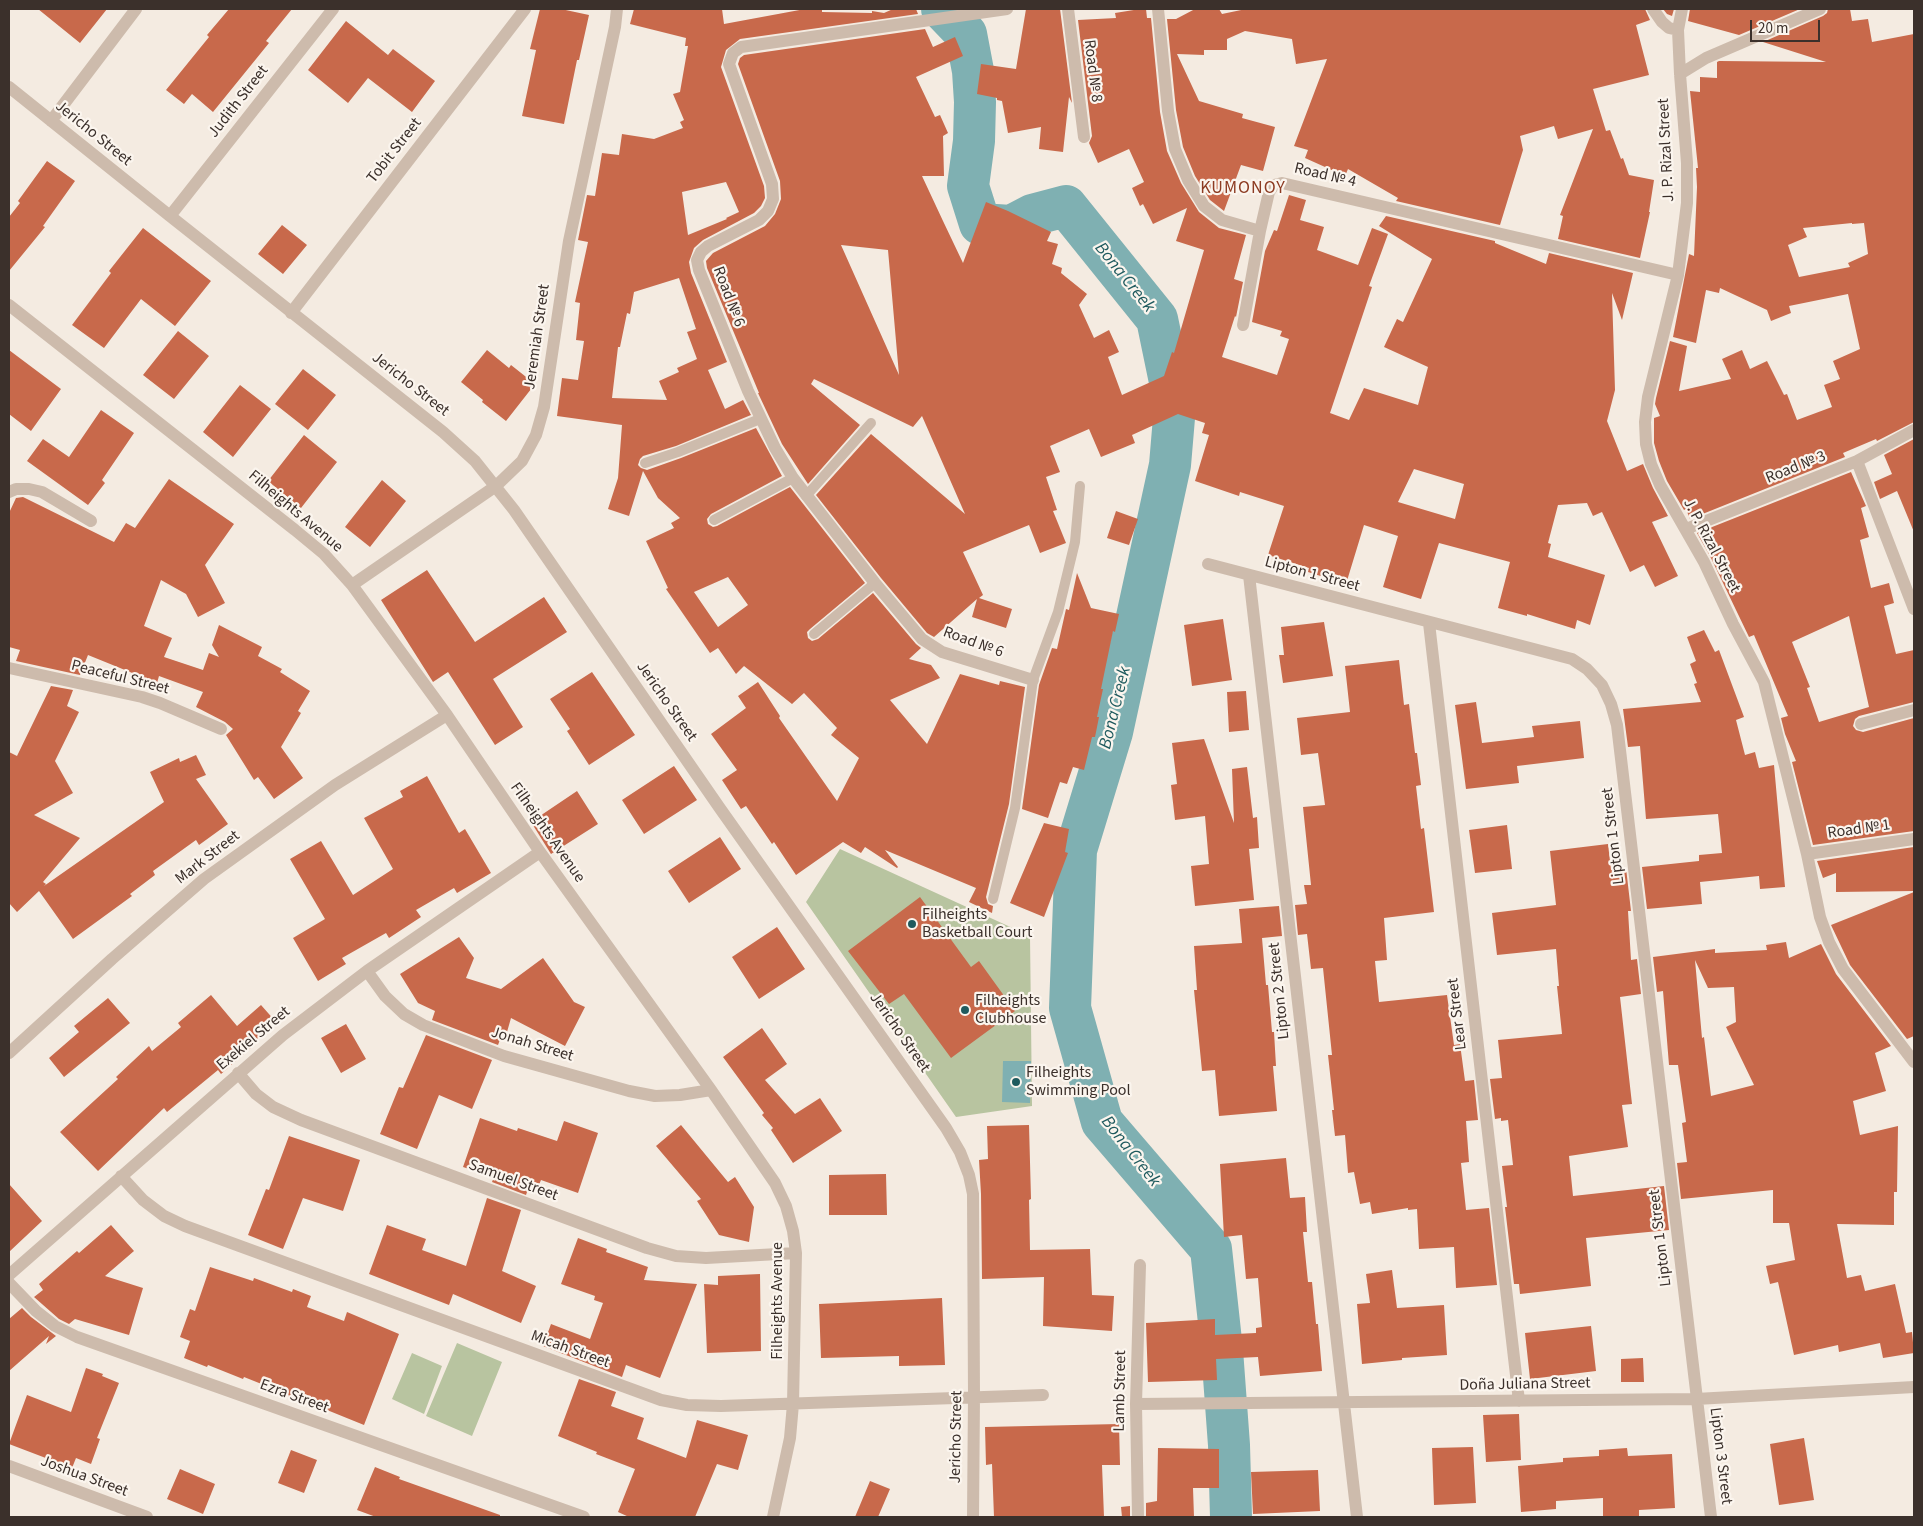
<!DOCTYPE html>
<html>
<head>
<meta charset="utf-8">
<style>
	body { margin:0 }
	#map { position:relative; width:1923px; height:1526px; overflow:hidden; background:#f4ebe1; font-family:"Source Sans 3",sans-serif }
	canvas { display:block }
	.frame { position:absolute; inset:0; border:10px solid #3b302b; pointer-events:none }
	.scale { position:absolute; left:1750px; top:20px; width:70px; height:22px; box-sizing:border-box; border:2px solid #3b302b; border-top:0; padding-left:6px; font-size:15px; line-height:18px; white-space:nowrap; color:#3b302b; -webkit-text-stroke:4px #fbf5ee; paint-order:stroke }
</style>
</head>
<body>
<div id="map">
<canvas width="1923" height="1526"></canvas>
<div class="frame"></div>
<div class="scale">20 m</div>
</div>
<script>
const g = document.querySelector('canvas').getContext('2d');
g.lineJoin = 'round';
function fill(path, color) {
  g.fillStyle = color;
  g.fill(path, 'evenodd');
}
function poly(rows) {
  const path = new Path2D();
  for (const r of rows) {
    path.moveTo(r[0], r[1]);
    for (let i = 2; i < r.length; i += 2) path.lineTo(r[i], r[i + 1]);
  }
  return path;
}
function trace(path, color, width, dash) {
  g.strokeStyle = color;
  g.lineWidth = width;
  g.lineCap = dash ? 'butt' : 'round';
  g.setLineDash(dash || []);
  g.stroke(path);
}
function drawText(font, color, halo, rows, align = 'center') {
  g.font = font + ' "Source Sans 3",sans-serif';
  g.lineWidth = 4.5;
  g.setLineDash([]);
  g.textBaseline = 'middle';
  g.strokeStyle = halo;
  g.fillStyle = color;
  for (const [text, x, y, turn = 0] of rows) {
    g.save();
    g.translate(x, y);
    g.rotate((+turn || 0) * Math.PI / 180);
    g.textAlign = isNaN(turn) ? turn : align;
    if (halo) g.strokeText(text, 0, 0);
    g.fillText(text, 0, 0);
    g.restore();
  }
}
const green = poly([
	[840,849,1030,936,1032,1106,956,1117,806,902],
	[457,1343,502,1362,472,1436,426,1416],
	[412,1353,442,1366,424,1414,392,1399]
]);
const water = poly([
	[1003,1061,1031,1061,1030,1103,1002,1102]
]);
const river = poly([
	[942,9,966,34,973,71,975,102,974,141,968,186,980,224,1011,226,1032,215,1066,206,1157,319,1175,406,1170,465,1112,732,1076,850,1070,1008,1102,1122,1211,1249,1222,1350,1229,1445,1231,1517]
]);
const building = poly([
	[38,9,107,9,80,43],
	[229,9,292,9,266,41,269,43,213,112,192,94,184,104,166,90,209,37,207,35],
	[540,9,561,9,589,15,579,60,577,60,564,124,522,116,536,50,530,49],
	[634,9,722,9,724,24,805,9,822,10,822,12,872,13,872,11,884,13,893,9,916,9,918,14,740,39,726,50,721,67,764,186,765,198,761,206,754,213,703,240,694,248,689,262,691,273,727,362,708,370,725,409,743,400,751,415,676,446,643,456,640,459,638,465,641,468,647,470,681,458,756,428,782,476,711,514,707,519,708,524,713,527,717,526,790,487,865,583,810,629,807,632,808,638,812,641,818,639,873,593,916,644,921,648,909,659,931,665,940,678,890,700,927,744,960,674,999,685,1000,681,1025,687,1009,804,986,897,988,904,993,906,992,913,969,902,976,888,885,850,898,867,897,868,865,847,861,853,843,842,796,875,774,842,772,844,746,806,741,809,722,780,737,770,711,734,746,708,738,696,758,682,780,716,779,718,837,801,859,758,831,735,837,728,804,693,792,704,744,666,736,674,718,648,710,653,666,589,668,588,646,541,674,528,671,523,680,518,658,498,643,471,629,516,608,509,618,478,622,425,557,416,562,378,578,380,584,341,576,340,580,303,575,302,588,242,578,240,587,195,595,196,602,153,619,155,622,134,654,139,683,128,680,122,684,120,673,94,680,92,688,46,685,46,686,38,630,24],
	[726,182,739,212,726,218,727,219,688,235,682,192],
	[679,278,696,329,687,332,697,359,677,368,679,372,659,381,667,400,612,398,618,347,620,347,627,313,630,314,634,292],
	[728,577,748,605,718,627,694,592],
	[1026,9,1060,9,1072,103,1069,97,1063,152,1039,149,1041,127,1008,133,1002,101,997,100,997,98,977,94,981,64,1016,69],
	[1140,9,1146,9,1147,18,1151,18,1160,112,1167,151,1181,183,1199,212,1219,228,1246,235,1234,279,1243,282,1236,317,1235,316,1222,357,1277,375,1289,339,1280,336,1282,331,1252,322,1265,251,1274,230,1277,231,1289,195,1306,200,1300,220,1324,227,1317,250,1358,265,1372,228,1388,234,1369,286,1372,287,1330,413,1349,420,1364,388,1418,405,1428,367,1384,347,1397,319,1403,322,1432,259,1379,226,1386,216,1495,241,1495,243,1546,264,1549,253,1633,273,1622,320,1612,293,1615,390,1607,421,1627,471,1643,464,1653,488,1668,516,1652,522,1678,576,1655,587,1644,565,1630,572,1602,512,1593,516,1587,503,1558,505,1548,543,1551,544,1548,557,1605,575,1590,625,1577,620,1575,629,1527,614,1527,616,1498,608,1510,562,1439,543,1421,599,1383,587,1398,536,1364,525,1346,584,1308,572,1309,568,1268,555,1284,506,1240,492,1239,496,1195,481,1209,435,1202,433,1205,423,1178,414,1132,435,1135,443,1101,457,1089,429,1050,446,1060,472,1046,477,1057,510,1053,511,1066,543,1040,553,1029,525,963,552,983,595,979,598,1012,609,1006,628,972,617,977,599,934,637,927,633,881,578,816,495,871,434,965,514,922,416,913,427,814,379,811,384,860,425,808,484,782,444,758,393,759,393,707,268,706,261,713,253,765,226,775,214,781,199,780,181,738,64,740,58,744,55,925,29,933,47,955,37,963,56,916,77,935,117,940,115,948,133,943,136,944,176,922,176,943,221,963,263,986,202,1008,211,1051,232,1047,241,1058,244,1052,264,1062,268,1061,273,1087,294,1079,305,1094,338,1109,330,1119,352,1108,357,1122,395,1164,376,1172,352,1174,353,1204,250,1176,241,1187,208,1153,224,1143,204,1140,206,1132,188,1144,182,1129,149,1098,163,1089,143,1092,136,1078,20,1116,18,1115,13],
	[841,245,888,250,899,375],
	[1414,469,1464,484,1455,519,1398,502],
	[1195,9,1219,9,1222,14,1246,9,1645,9,1650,20,1636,25,1649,75,1593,89,1606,131,1610,130,1621,159,1623,158,1629,175,1654,180,1649,212,1650,212,1640,258,1558,239,1563,216,1560,215,1593,129,1558,139,1554,126,1520,136,1523,150,1500,225,1396,201,1398,198,1348,169,1345,176,1305,158,1308,150,1294,146,1327,59,1296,64,1292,39,1245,31,1227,39,1227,50,1204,50,1204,55,1177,54,1199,101,1243,114,1242,118,1275,127,1263,171,1241,165,1224,211,1210,200,1195,176,1183,147,1176,110,1167,19,1176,19],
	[1663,9,1674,9,1672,16,1667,14],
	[1690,9,1800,9,1739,35,1688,21],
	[1828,9,1850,9,1852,21,1868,19,1872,42,1914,34,1914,422,1877,441,1876,439,1843,453,1845,457,1690,519,1686,509,1684,510,1667,481,1659,461,1654,443,1654,418,1660,416,1655,404,1656,398,1670,341,1687,346,1679,391,1731,379,1722,359,1742,350,1750,369,1767,361,1784,395,1787,394,1797,420,1832,407,1824,385,1840,379,1833,361,1860,349,1848,294,1789,306,1791,313,1771,321,1767,310,1720,288,1719,293,1706,290,1696,343,1673,337,1689,254,1694,256,1697,187,1696,168,1698,168,1690,91,1700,92,1700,77,1717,78,1717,62,1719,61,1826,62,1763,42,1823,16,1827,13],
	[1852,223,1852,224,1864,223,1868,254,1848,263,1850,267,1799,277,1788,245,1807,237,1803,228],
	[346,21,388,55,393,49,435,81,412,112,368,78,348,103,308,70],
	[47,161,75,181,43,226,45,227,9,271,9,217,20,203,18,201],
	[282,225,307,245,283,274,258,254],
	[143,228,211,281,175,326,141,299,104,348,72,325,111,273,109,271],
	[178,331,209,356,174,399,143,375],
	[9,350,61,389,31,431,9,414],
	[487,350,509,368,511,365,535,384,506,421,482,402,483,400,461,382],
	[303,369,336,395,308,430,275,404],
	[240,385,271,409,233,457,203,432],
	[101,410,134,433,102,480,105,483,88,505,27,461,43,439,69,457],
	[304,435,337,462,301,508,268,481],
	[1914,439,1914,532,1897,491,1880,499,1874,482,1892,474,1884,455],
	[1851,472,1866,506,1861,508,1869,537,1860,540,1871,588,1889,583,1894,603,1884,606,1896,654,1914,650,1914,702,1859,716,1855,719,1853,726,1856,730,1863,732,1914,718,1914,831,1813,845,1792,762,1796,761,1785,734,1781,718,1788,716,1754,635,1749,637,1711,558,1697,533],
	[1849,616,1869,707,1819,722,1807,688,1810,687,1792,642],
	[169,479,234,524,205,565,225,603,198,617,186,594,161,580,144,626,172,638,164,657,203,670,209,653,219,657,212,645,219,625,262,647,258,656,282,669,280,672,310,691,298,711,301,713,281,747,303,778,274,799,258,777,254,780,226,735,233,729,225,722,196,707,203,692,159,676,157,683,88,655,80,675,16,661,20,650,9,647,9,513,16,498,23,497,114,542,126,523,135,528],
	[382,480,406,501,370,547,345,527],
	[1116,511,1138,519,1129,545,1107,538],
	[427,570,475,642,544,597,567,632,493,679,523,727,495,745,448,672,433,682,381,600],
	[1077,573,1091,608,1119,614,1115,632,1113,631,1101,689,1103,689,1097,717,1099,717,1095,737,1092,737,1084,770,1073,767,1067,784,1060,782,1048,818,1022,809,1039,685,1052,648,1057,649,1066,609,1069,610],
	[1223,619,1232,680,1192,686,1184,625],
	[1324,622,1333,676,1283,683,1279,655,1284,655,1281,627],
	[1704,630,1715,652,1719,650,1744,717,1736,720,1745,755,1755,752,1759,768,1774,765,1785,887,1760,889,1759,876,1700,882,1702,904,1647,909,1642,867,1699,861,1699,855,1722,853,1718,814,1646,819,1640,746,1628,747,1623,709,1701,702,1694,684,1697,683,1690,664,1696,661,1687,637],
	[1399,660,1404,705,1409,704,1415,753,1417,753,1421,785,1416,786,1421,829,1424,828,1434,912,1384,918,1387,960,1375,961,1379,1002,1447,995,1454,1045,1460,1044,1465,1081,1474,1080,1478,1120,1466,1121,1469,1162,1461,1163,1466,1210,1489,1208,1497,1285,1456,1288,1454,1247,1419,1249,1417,1209,1408,1210,1408,1208,1372,1214,1370,1202,1360,1204,1354,1172,1348,1173,1345,1135,1335,1136,1332,1110,1334,1110,1328,1055,1332,1055,1323,968,1311,969,1307,934,1298,935,1295,905,1307,904,1304,885,1311,885,1303,807,1325,805,1318,753,1301,755,1297,718,1350,712,1345,666],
	[592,672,635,735,589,765,567,731,570,729,550,699],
	[51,686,73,690,67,706,79,712,55,761,73,793,34,815,80,838,43,882,46,884,44,886,164,802,150,772,179,758,180,762,196,755,206,775,196,779,228,824,199,845,196,840,153,871,155,875,130,894,132,896,73,939,39,891,17,912,9,903,9,752,17,756],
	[1246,691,1249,730,1229,732,1227,692],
	[1476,702,1482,743,1534,737,1532,726,1580,721,1584,758,1517,766,1519,783,1466,789,1455,705],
	[1204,739,1234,823,1232,769,1247,767,1253,818,1257,817,1259,848,1249,849,1254,900,1195,906,1191,866,1209,864,1205,816,1175,820,1171,785,1177,784,1172,743],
	[674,766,697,800,644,834,622,800],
	[427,776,459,833,465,829,491,873,457,893,454,888,416,910,421,917,389,938,386,933,342,958,346,964,318,981,293,938,325,919,290,859,321,841,353,895,393,869,364,818,403,797,400,791],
	[577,791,598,824,551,854,531,822],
	[1044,823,1069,829,1065,852,1068,853,1044,917,1010,903],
	[1507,825,1512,869,1475,873,1469,830],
	[720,837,741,869,689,903,668,871],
	[1608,844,1611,870,1626,868,1631,911,1628,911,1631,960,1637,959,1641,994,1620,997,1632,1104,1622,1105,1628,1147,1569,1156,1573,1196,1664,1186,1669,1230,1586,1238,1591,1286,1520,1294,1519,1284,1514,1284,1505,1207,1507,1207,1502,1166,1513,1165,1508,1120,1501,1121,1501,1118,1495,1119,1490,1079,1502,1078,1498,1040,1562,1034,1557,986,1559,986,1556,949,1497,955,1492,913,1556,905,1550,851],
	[1914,847,1914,891,1836,892,1836,873,1823,878,1817,861],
	[1914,892,1914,1036,1907,1039,1850,965,1831,925],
	[920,897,971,967,979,961,1015,1011,951,1058,904,994,889,1004,848,951],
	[1279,906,1282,936,1262,938,1266,985,1268,985,1272,1032,1274,1032,1276,1066,1273,1066,1277,1111,1219,1116,1215,1070,1202,1071,1194,990,1197,990,1194,946,1242,943,1239,909],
	[777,927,805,969,759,999,732,957],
	[459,937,474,958,466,978,501,989,543,958,574,1002,585,1007,565,1046,511,1018,505,1039,501,1037,498,1045,432,1020,435,1011,418,1003,400,974],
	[1786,942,1789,958,1821,944,1836,974,1891,1046,1875,1053,1886,1091,1853,1101,1860,1135,1898,1126,1897,1192,1894,1192,1894,1225,1837,1224,1847,1278,1861,1275,1865,1291,1895,1284,1906,1333,1912,1332,1914,1353,1883,1358,1880,1343,1839,1352,1838,1345,1794,1355,1778,1282,1770,1284,1766,1266,1795,1260,1789,1223,1773,1223,1773,1190,1681,1199,1677,1163,1687,1162,1682,1123,1686,1122,1678,1065,1669,1065,1663,991,1657,992,1653,957,1715,949,1715,953,1767,950,1766,945],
	[1695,960,1708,988,1734,987,1736,1022,1726,1027,1754,1085,1711,1096,1704,1037,1702,1038],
	[211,995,237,1026,261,1005,276,1022,252,1044,253,1046,221,1074,218,1070,167,1112,164,1108,98,1171,60,1132,118,1079,116,1077,149,1046,152,1051,181,1027,178,1023],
	[108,998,130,1023,64,1077,49,1058,79,1032,74,1026],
	[346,1024,366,1059,341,1073,321,1038],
	[762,1028,787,1064,765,1080,795,1114,820,1098,842,1131,793,1163,771,1130,773,1128,762,1115,764,1113,723,1057],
	[426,1035,492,1060,472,1109,439,1095,417,1149,380,1134,399,1087,403,1088],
	[480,1118,517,1131,518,1128,557,1141,564,1121,598,1133,578,1193,541,1180,536,1192,528,1189,526,1195,492,1182,494,1177,463,1167],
	[681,1125,728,1182,735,1177,754,1207,749,1242,719,1235,697,1201,701,1199,656,1146],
	[1029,1125,1031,1199,1029,1200,1030,1250,1090,1249,1092,1295,1114,1296,1112,1331,1043,1326,1044,1277,982,1279,981,1194,979,1160,988,1159,987,1126],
	[289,1136,360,1160,343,1211,303,1198,283,1249,248,1235,266,1189,269,1190],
	[1286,1158,1290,1198,1305,1197,1307,1232,1303,1232,1308,1282,1312,1282,1316,1324,1318,1324,1322,1371,1260,1376,1258,1357,1216,1359,1217,1380,1148,1382,1146,1323,1215,1319,1215,1335,1256,1333,1256,1328,1262,1327,1258,1278,1246,1279,1242,1235,1224,1237,1220,1164],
	[886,1174,887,1215,829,1215,829,1175],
	[9,1184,42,1221,9,1252],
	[487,1198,521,1210,502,1271,536,1286,521,1323,453,1294,449,1305,369,1274,387,1225,426,1239,422,1250,466,1266],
	[111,1225,134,1251,105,1276,143,1288,129,1335,75,1319,69,1324,59,1319,34,1297,43,1290,39,1284,77,1251,79,1253],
	[578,1238,607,1249,606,1252,648,1267,644,1280,697,1284,660,1378,626,1365,622,1377,543,1346,551,1324,590,1339,603,1303,594,1300,595,1296,561,1284],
	[210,1267,253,1281,254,1278,292,1292,293,1289,311,1296,307,1307,344,1321,347,1312,399,1334,364,1425,327,1410,326,1412,288,1397,289,1395,244,1377,243,1379,208,1365,207,1367,184,1358,190,1341,180,1337,190,1309,195,1311],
	[1392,1270,1397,1308,1444,1305,1447,1355,1402,1358,1402,1360,1362,1364,1357,1304,1370,1303,1366,1274],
	[760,1274,761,1351,707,1353,704,1284,718,1285,718,1276],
	[942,1298,945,1365,899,1366,899,1356,821,1358,819,1304],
	[22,1308,31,1317,56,1336,46,1344,49,1336,9,1371,9,1319],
	[1591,1326,1596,1371,1530,1379,1525,1333],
	[1643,1358,1644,1382,1621,1382,1621,1359],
	[86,1368,103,1374,102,1376,119,1383,97,1438,100,1439,91,1464,76,1458,72,1468,9,1444,27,1395,71,1412],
	[579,1379,616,1392,611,1406,644,1418,637,1439,686,1458,697,1420,748,1435,738,1470,717,1464,695,1517,629,1517,618,1512,635,1469,596,1454,597,1452,558,1436],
	[1519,1414,1521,1460,1486,1462,1483,1415],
	[1119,1424,1120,1465,1102,1465,1104,1517,994,1517,992,1464,986,1465,985,1427],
	[1804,1438,1814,1500,1779,1505,1770,1444],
	[1473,1447,1476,1503,1434,1505,1432,1448],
	[1158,1448,1219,1449,1219,1488,1193,1488,1194,1517,1146,1517,1146,1503,1157,1501],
	[1627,1448,1628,1456,1672,1454,1675,1508,1639,1510,1639,1517,1603,1517,1603,1498,1556,1501,1556,1509,1521,1512,1518,1466,1563,1462,1563,1458,1599,1456,1599,1450],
	[291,1450,317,1460,304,1493,278,1483],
	[375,1467,400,1477,399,1479,500,1515,500,1517,376,1517,357,1510],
	[180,1469,215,1484,203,1514,167,1499],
	[1318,1470,1320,1511,1253,1514,1251,1472],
	[870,1481,890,1489,878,1517,855,1517],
	[1130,1506,1130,1517,1122,1517,1121,1507]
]);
const lane = poly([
	[645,463,678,452,760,419],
	[806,496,871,423],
	[714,520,793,478],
	[814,634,875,583],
	[993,899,1015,808,1033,680,1058,612,1075,542,1080,486]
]);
const street = poly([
	[1007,9,741,47,733,53,729,64,772,184,773,199,768,211,759,220,708,246,701,252,697,260,699,270,748,391,775,448,793,478,875,583,922,639,942,652,1033,680],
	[1068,9,1084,137],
	[1158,9,1168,111,1175,149,1188,180,1204,206,1222,220,1260,231],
	[1653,9,1662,22,1669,28,1678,30],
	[1682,9,1678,30,1680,74,1687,163,1687,203,1678,275,1648,397,1645,422,1646,444,1651,464,1660,485,1704,562,1733,624,1764,682,1807,854,1820,917,1829,942,1843,969,1914,1062],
	[1680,74,1706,58,1820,9],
	[9,87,170,216,443,432,475,461,514,510,719,807,946,1128,960,1152,969,1175,973,1194,974,1396,973,1517],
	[51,121,136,9],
	[170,216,333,9],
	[9,305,295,530,324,554,352,585,447,715,540,852,711,1090,775,1183,786,1206,793,1231,796,1253,793,1404,790,1438,773,1517],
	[291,313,525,9],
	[1243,325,1260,231,1269,192,1274,185,1282,183,1678,275],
	[1857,461,1914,609],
	[9,492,16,489,29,489,42,492,91,521],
	[1686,529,1857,461,1914,430],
	[1208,564,1572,659,1587,669,1602,685,1611,704,1617,725,1711,1517],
	[1249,575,1357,1517],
	[352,585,496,486,522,461,536,435,544,407,569,241,615,27,617,9],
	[1429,623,1519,1401],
	[9,668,142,697,160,703,221,729],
	[1861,724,1914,710],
	[1807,854,1914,839],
	[367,971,385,996,404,1014,423,1025,504,1056,629,1091,655,1096,680,1095,711,1090],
	[9,1053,112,959,204,879,335,785,447,715],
	[238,1073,256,1094,273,1107,301,1120,647,1248,676,1256,706,1258,796,1253],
	[121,1176,143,1200,164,1216,185,1226,661,1400,687,1405,721,1406,1043,1395],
	[9,1275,283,1035,367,971,540,852],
	[9,1283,36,1311,55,1326,77,1337,584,1517],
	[1136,1404,1696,1399,1914,1387],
	[9,1466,147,1517],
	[1138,1517,1136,1404,1140,1265]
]);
const markers = [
	[912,924,5,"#1f5a5e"],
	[965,1010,5,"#1f5a5e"],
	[1016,1082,5,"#1f5a5e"]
];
const streetNames = [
	["Road № 8",1092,71,83],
	["Judith Street",239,102,-52],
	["Jericho Street",93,134,39],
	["J. P. Rizal Street",1667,150,-93],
	["Tobit Street",395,151,-52],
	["Road № 4",1325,176,13],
	["Road № 6",728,297,69],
	["Jeremiah Street",538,337,-82],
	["Jericho Street",410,385,38],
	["Road № 3",1796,468,-22],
	["Filheights Avenue",295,512,40],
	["J. P. Rizal Street",1711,546,62],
	["Lipton 1 Street",1312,575,15],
	["Road № 6",973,643,20],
	["Peaceful Street",120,678,14],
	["Jericho Street",666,702,55],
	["Road № 1",1859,830,-8],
	["Filheights Avenue",547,833,55],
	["Lipton 1 Street",1614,836,-97],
	["Mark Street",208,858,-38],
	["Lipton 2 Street",1280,991,-96],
	["Lear Street",1458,1014,-97],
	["Jericho Street",899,1033,55],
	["Exekiel Street",254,1039,-40],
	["Jonah Street",532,1045,17],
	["Samuel Street",513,1181,20],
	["Lipton 1 Street",1661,1238,-97],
	["Filheights Avenue",778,1301,-90],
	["Micah Street",570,1350,20],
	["Doña Juliana Street",1525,1385,-1],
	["Lamb Street",1121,1391,-89],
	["Ezra Street",294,1397,20],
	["Jericho Street",957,1437,-89],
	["Lipton 3 Street",1720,1456,83],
	["Joshua Street",84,1477,20]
];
const poiNames = [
	["Filheights",922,915],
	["Basketball Court",922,933],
	["Filheights",975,1001],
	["Clubhouse",975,1019],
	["Filheights",1026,1073],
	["Swimming Pool",1026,1091]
];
const neighbourhoodNames = [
	["KUMONOY",1243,189]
];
const waterNames = [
	["Bona Creek",1124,278,51],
	["Bona Creek",1116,708,-76],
	["Bona Creek",1130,1152,52]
];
fill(green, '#b8c4a0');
fill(water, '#7fb0b2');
trace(river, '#7fb0b2', 42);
fill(building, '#c8694b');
trace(lane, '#cdbbac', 10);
trace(street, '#cdbbac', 12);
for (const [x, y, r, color] of markers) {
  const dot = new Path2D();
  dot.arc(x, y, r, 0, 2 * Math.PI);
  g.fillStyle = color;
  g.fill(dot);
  trace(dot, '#fbf5ee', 2);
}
drawText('16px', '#3b302b', '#fbf5ee', streetNames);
drawText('16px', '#3b302b', '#fbf5ee', poiNames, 'left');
g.letterSpacing = '1px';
drawText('18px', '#8c3b22', '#fbf5ee', neighbourhoodNames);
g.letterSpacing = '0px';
drawText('italic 18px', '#1f5a5e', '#fbf5ee', waterNames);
</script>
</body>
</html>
